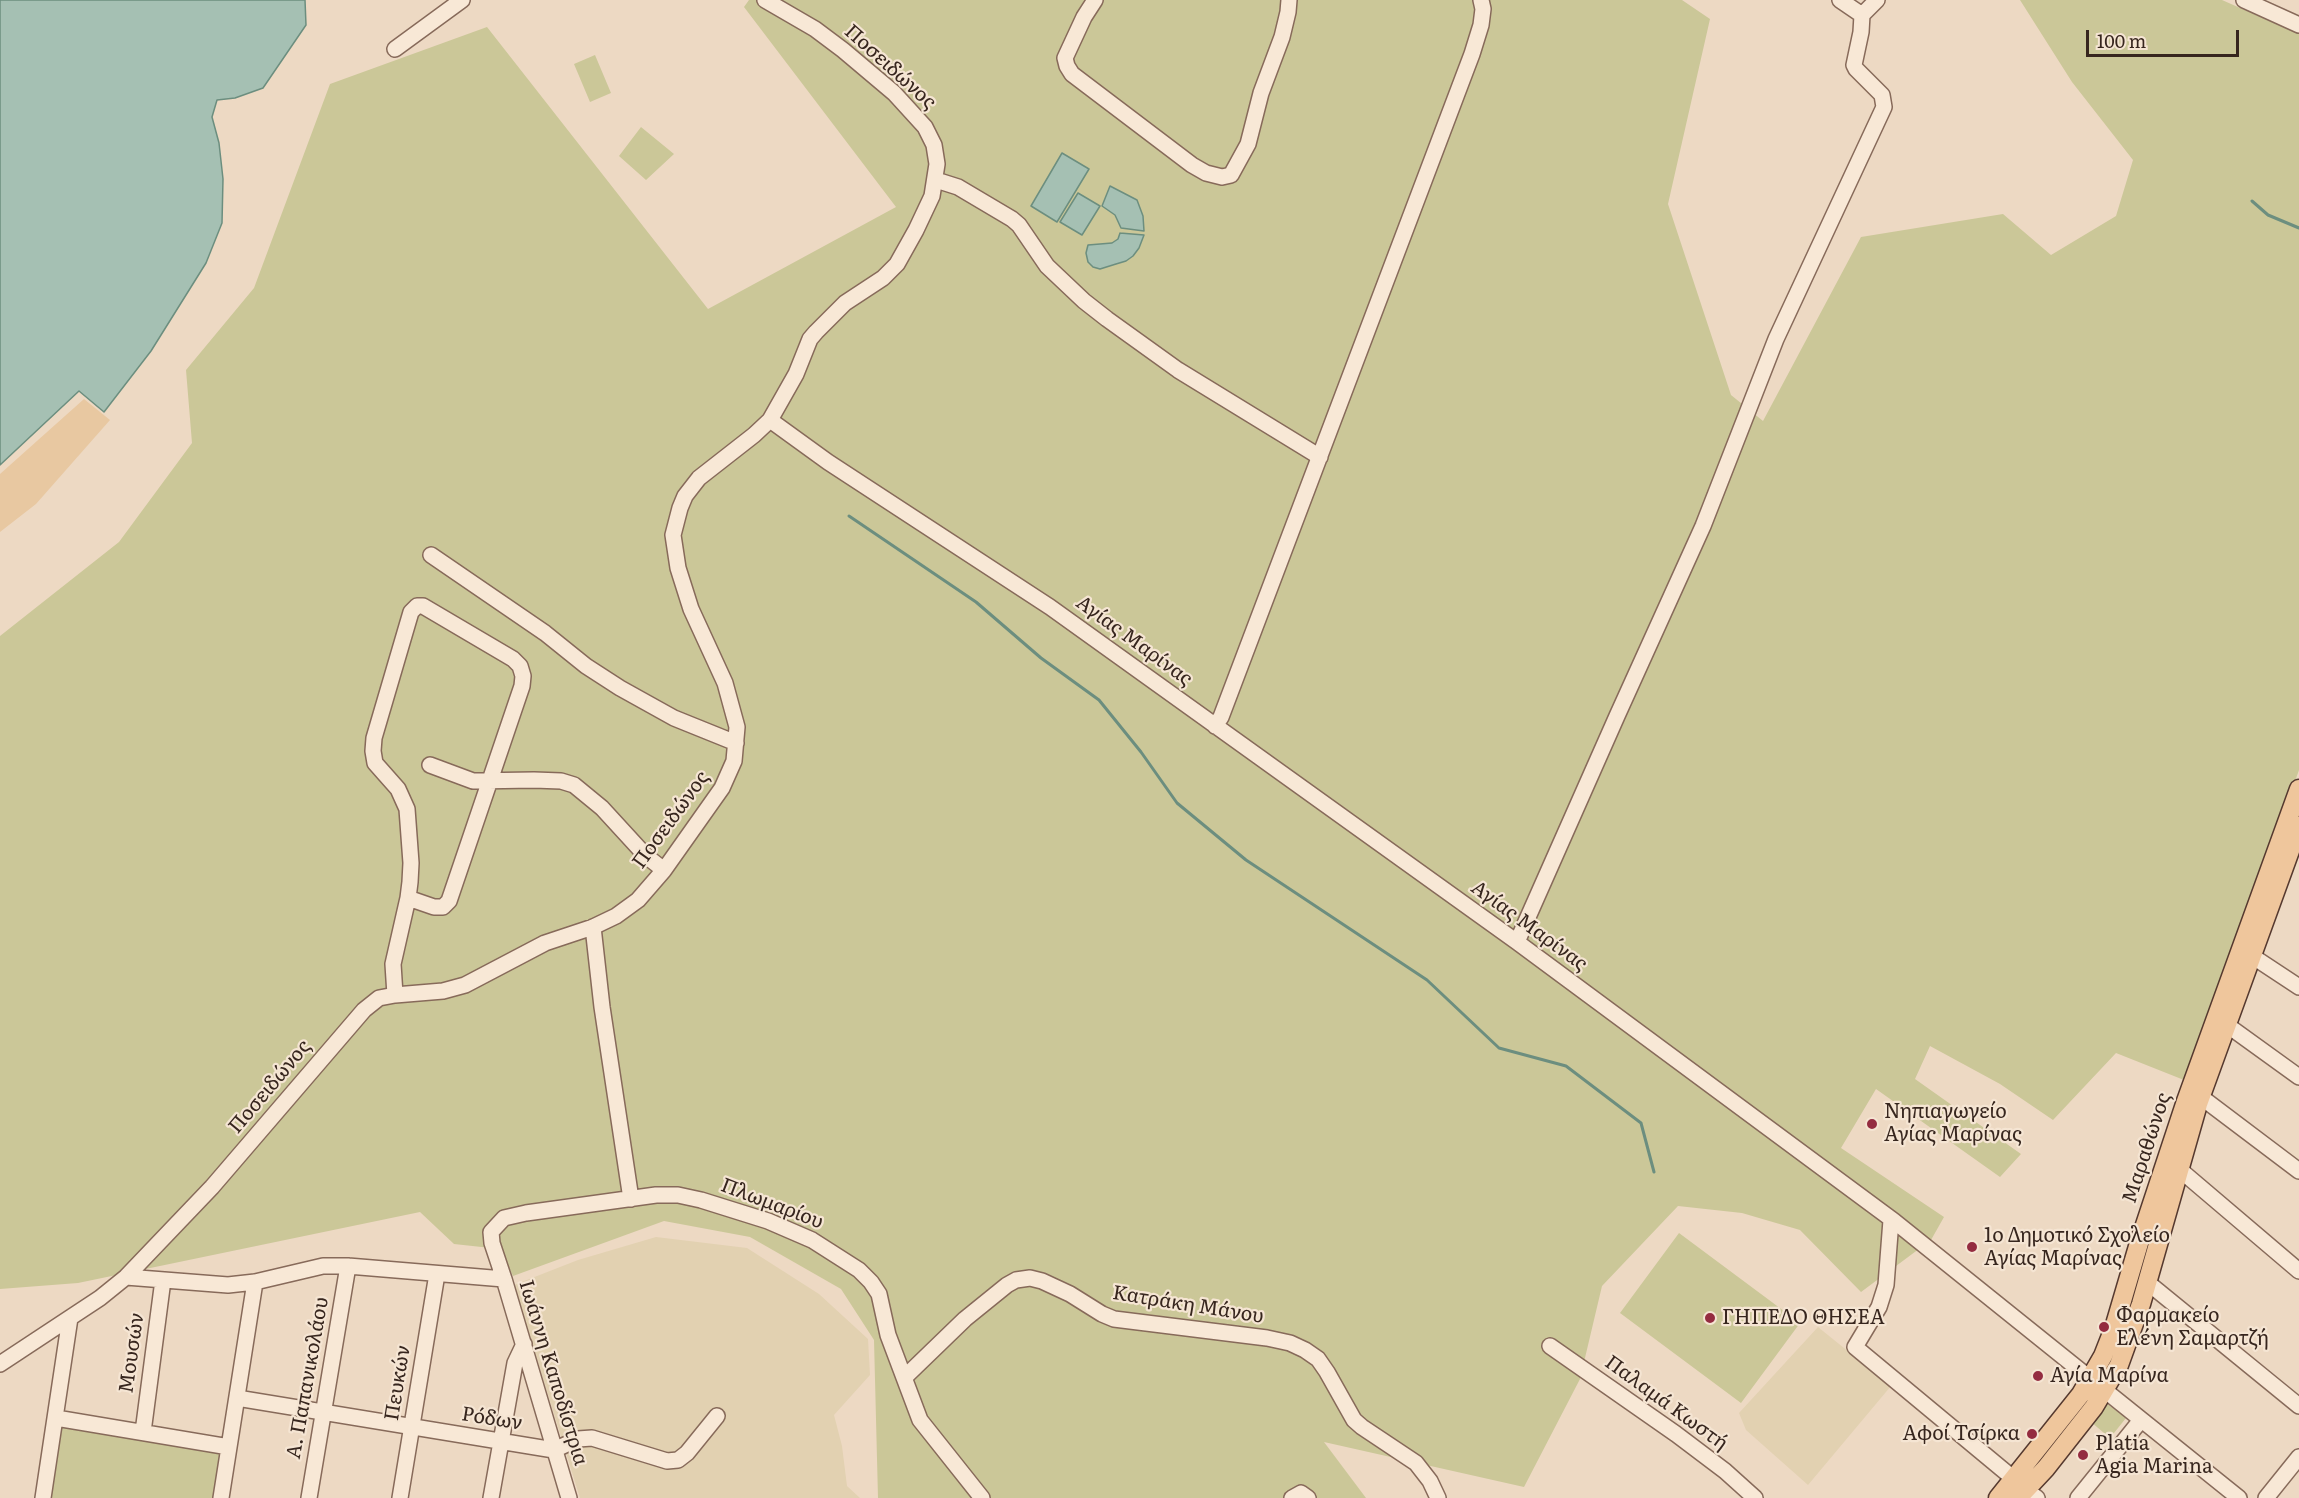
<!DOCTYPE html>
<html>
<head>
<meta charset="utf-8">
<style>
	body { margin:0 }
	#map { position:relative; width:2299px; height:1498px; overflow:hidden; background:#edd9c3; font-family:Literata,serif }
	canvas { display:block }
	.scale { position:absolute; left:2086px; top:30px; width:153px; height:27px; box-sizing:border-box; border:3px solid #37261e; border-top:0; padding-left:8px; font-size:18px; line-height:21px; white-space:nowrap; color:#37261e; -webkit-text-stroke:4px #f5e5d3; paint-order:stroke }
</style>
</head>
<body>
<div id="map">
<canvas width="2299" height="1498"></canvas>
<div class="scale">100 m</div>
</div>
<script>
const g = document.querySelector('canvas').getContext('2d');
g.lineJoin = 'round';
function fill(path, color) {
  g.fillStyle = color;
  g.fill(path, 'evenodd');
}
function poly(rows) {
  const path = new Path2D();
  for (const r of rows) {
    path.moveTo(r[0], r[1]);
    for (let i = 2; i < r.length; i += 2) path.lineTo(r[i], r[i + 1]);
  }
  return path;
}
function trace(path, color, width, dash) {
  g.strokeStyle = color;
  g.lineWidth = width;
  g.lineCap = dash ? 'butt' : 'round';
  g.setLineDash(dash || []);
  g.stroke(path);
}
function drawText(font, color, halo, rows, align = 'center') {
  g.font = font + ' Literata,serif';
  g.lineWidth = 4.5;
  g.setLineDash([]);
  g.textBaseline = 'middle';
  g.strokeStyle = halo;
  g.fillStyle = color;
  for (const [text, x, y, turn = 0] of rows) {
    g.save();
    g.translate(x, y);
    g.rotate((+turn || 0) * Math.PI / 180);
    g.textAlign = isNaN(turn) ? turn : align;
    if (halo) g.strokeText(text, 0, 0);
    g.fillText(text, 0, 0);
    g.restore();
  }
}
const farmland = poly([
	[656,1237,747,1248,819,1294,868,1339,870,1375,834,1415,842,1446,847,1486,860,1498,580,1498,514,1285,578,1260],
	[1818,1327,1891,1386,1808,1485,1746,1430,1739,1413]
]);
const green = poly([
	[749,0,1682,0,1710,19,1668,204,1731,395,1763,421,1861,237,2003,214,2051,255,2116,216,2133,160,2072,82,2020,0,2222,0,2299,34,2299,770,2189,1082,2116,1053,2053,1120,2000,1084,1930,1046,1915,1079,2021,1154,2000,1177,1876,1089,1841,1148,1944,1217,1931,1240,1861,1292,1800,1230,1742,1213,1678,1206,1602,1286,1580,1379,1524,1487,1324,1442,1366,1498,878,1498,874,1340,841,1289,750,1237,664,1221,513,1276,500,1249,454,1244,420,1212,78,1283,0,1289,0,636,119,542,192,443,186,370,254,288,330,84,487,27,708,309,896,207,744,7],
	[595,55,611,93,590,102,574,64],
	[641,127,674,154,646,180,619,156],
	[1679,1233,1800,1323,1741,1403,1620,1313],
	[2106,1403,2126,1418,2110,1438,2091,1422],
	[56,1421,226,1446,217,1498,43,1498]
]);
const sand = poly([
	[84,399,110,420,36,504,0,532,0,474]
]);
const water = poly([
	[0,0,305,0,306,25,263,88,235,98,217,100,212,117,219,143,223,179,222,223,206,263,151,351,104,412,79,391,0,465,0,0],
	[1062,153,1089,169,1057,222,1031,206,1062,153],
	[1110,186,1137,200,1143,216,1144,231,1121,228,1115,215,1102,206,1110,186],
	[1078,193,1100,206,1082,235,1060,222,1078,193],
	[1120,233,1144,235,1139,248,1133,256,1126,261,1116,264,1100,269,1093,267,1088,262,1086,253,1088,245,1112,243,1118,239,1120,233]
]);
const stream = poly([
	[2252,201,2268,215,2299,228],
	[849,516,976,602,1041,658,1099,700,1141,752,1177,803,1246,860,1427,980,1499,1048,1566,1066,1641,1123,1654,1172]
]);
const minor = poly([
	[1095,0,1084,17,1065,58,1067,66,1072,74,1192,165,1206,173,1222,177,1231,175,1248,144,1261,93,1282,37,1288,12,1289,0],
	[2244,0,2299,25],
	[1862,15,1877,0],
	[395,49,462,0],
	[936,180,958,187,1012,219,1019,225,1047,266,1084,301,1107,319,1178,370,1320,457],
	[770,420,828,462,1050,607,1517,942,1894,1221,2239,1498],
	[431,555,545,633,586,666,620,688,674,718,736,743],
	[1215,726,1221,717,1472,54,1481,25,1483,9,1481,0],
	[430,765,473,781,534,780,561,781,574,785,602,808,646,856,664,870],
	[593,927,602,1007,631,1199],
	[1517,942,1617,716,1703,526,1776,339,1884,107,1882,95,1856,69,1854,65,1861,32,1862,15,1840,0],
	[2252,956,2299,987],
	[395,995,393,964,408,898,410,882,411,863,407,809,398,789,375,763,373,751,374,738,411,612,417,606,423,606,513,659,520,666,523,676,522,686,449,901,443,907,434,907,408,898],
	[2227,1025,2299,1077],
	[2201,1097,2299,1171],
	[2179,1169,2299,1271],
	[1891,1220,1886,1285,1879,1307,1855,1347,2014,1479],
	[126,1277,228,1285,255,1282,323,1266,348,1266,504,1279,569,1498],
	[504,1279,492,1243,491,1232,504,1218,526,1213,656,1195,678,1195,701,1200,768,1221,812,1240,859,1270,871,1282,879,1294,888,1335,920,1420,982,1498],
	[2147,1282,2299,1406],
	[1550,1346,1676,1434,1725,1471,1755,1498],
	[0,1364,100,1298,126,1277,212,1187,364,1010,379,998,395,995,443,991,465,985,545,943,593,927,616,916,638,900,664,870,722,788,734,761,737,727,725,683,691,609,678,568,673,535,680,508,685,496,699,478,754,435,770,420,796,374,810,339,816,332,845,303,883,278,897,264,916,230,932,196,937,164,934,145,925,127,894,93,843,50,815,29,765,0],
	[905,1377,965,1319,1007,1285,1016,1280,1030,1278,1042,1281,1070,1294,1102,1314,1114,1319,1267,1338,1290,1343,1305,1350,1318,1359,1327,1372,1354,1420,1362,1427,1416,1463,1430,1481,1438,1498],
	[237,1398,554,1450,578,1439,592,1438,667,1461,678,1460,687,1453,717,1416],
	[56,1418,229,1447],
	[143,1432,163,1280],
	[2026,1490,2037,1498],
	[43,1498,70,1318],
	[221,1498,255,1282],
	[309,1498,348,1266],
	[400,1498,437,1274],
	[491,1498,515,1363,524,1344],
	[1292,1498,1301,1493,1308,1498],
	[2078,1498,2141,1420],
	[2266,1498,2299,1457]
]);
const major = poly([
	[1998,1498,2081,1394,2103,1356,2114,1328,2139,1243,2186,1101,2299,789],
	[2018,1498,2046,1468,2094,1407,2119,1365,2141,1304,2198,1104,2299,826]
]);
const markers = [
	[1872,1124,6,"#942c40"],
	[1972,1247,6,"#942c40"],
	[1710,1318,6,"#942c40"],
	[2104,1327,6,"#942c40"],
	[2038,1376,6,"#942c40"],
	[2032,1434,6,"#942c40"],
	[2083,1455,6,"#942c40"]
];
const streetNames = [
	["Ποσειδώνος",890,67,42],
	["Αγίας Μαρίνας",1134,641,36],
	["Ποσειδώνος",671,820,-54],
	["Αγίας Μαρίνας",1529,926,36],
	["Ποσειδώνος",270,1087,-50],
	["Μαραθώνος",2147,1148,-72],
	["Πλωμαρίου",772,1204,21],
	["Κατράκη Μάνου",1188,1305,9],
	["Μουσών",132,1353,-82],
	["Ιωάννη Καποδίστρια",553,1373,73],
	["Α. Παπανικολάου",308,1378,-80],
	["Πευκών",398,1383,-81],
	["Παλαμά Κωστή",1666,1403,36],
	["Ρόδων",492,1419,9]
];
const poiNames = [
	["Νηπιαγωγείο",1884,1112],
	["Αγίας Μαρίνας",1884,1135],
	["1ο Δημοτικό Σχολείο",1984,1236],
	["Αγίας Μαρίνας",1984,1259],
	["Φαρμακείο",2116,1316],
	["Ελένη Σαμαρτζή",2116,1339],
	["ΓΗΠΕΔΟ ΘΗΣΕΑ",1722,1318],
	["Αγία Μαρίνα",2050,1376],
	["Αφοί Τσίρκα",2020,1434,"right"],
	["Platia",2095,1444],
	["Agia Marina",2095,1467]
];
fill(farmland, '#e2d1b1');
fill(green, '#cbc798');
fill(sand, '#e8c8a1');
fill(water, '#a5c0b3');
trace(water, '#6c8e7f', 1.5);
trace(stream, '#6c8e7f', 3);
trace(minor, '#876a5a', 18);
trace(major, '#55392f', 21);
trace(minor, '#f8e8d6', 15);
trace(major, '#efc69c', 18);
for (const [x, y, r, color] of markers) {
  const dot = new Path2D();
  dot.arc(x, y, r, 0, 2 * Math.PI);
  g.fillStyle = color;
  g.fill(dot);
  trace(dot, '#f5e5d3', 2);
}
drawText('20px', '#37261e', '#f5e5d3', streetNames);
drawText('20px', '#37261e', '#f5e5d3', poiNames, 'left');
</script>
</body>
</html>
